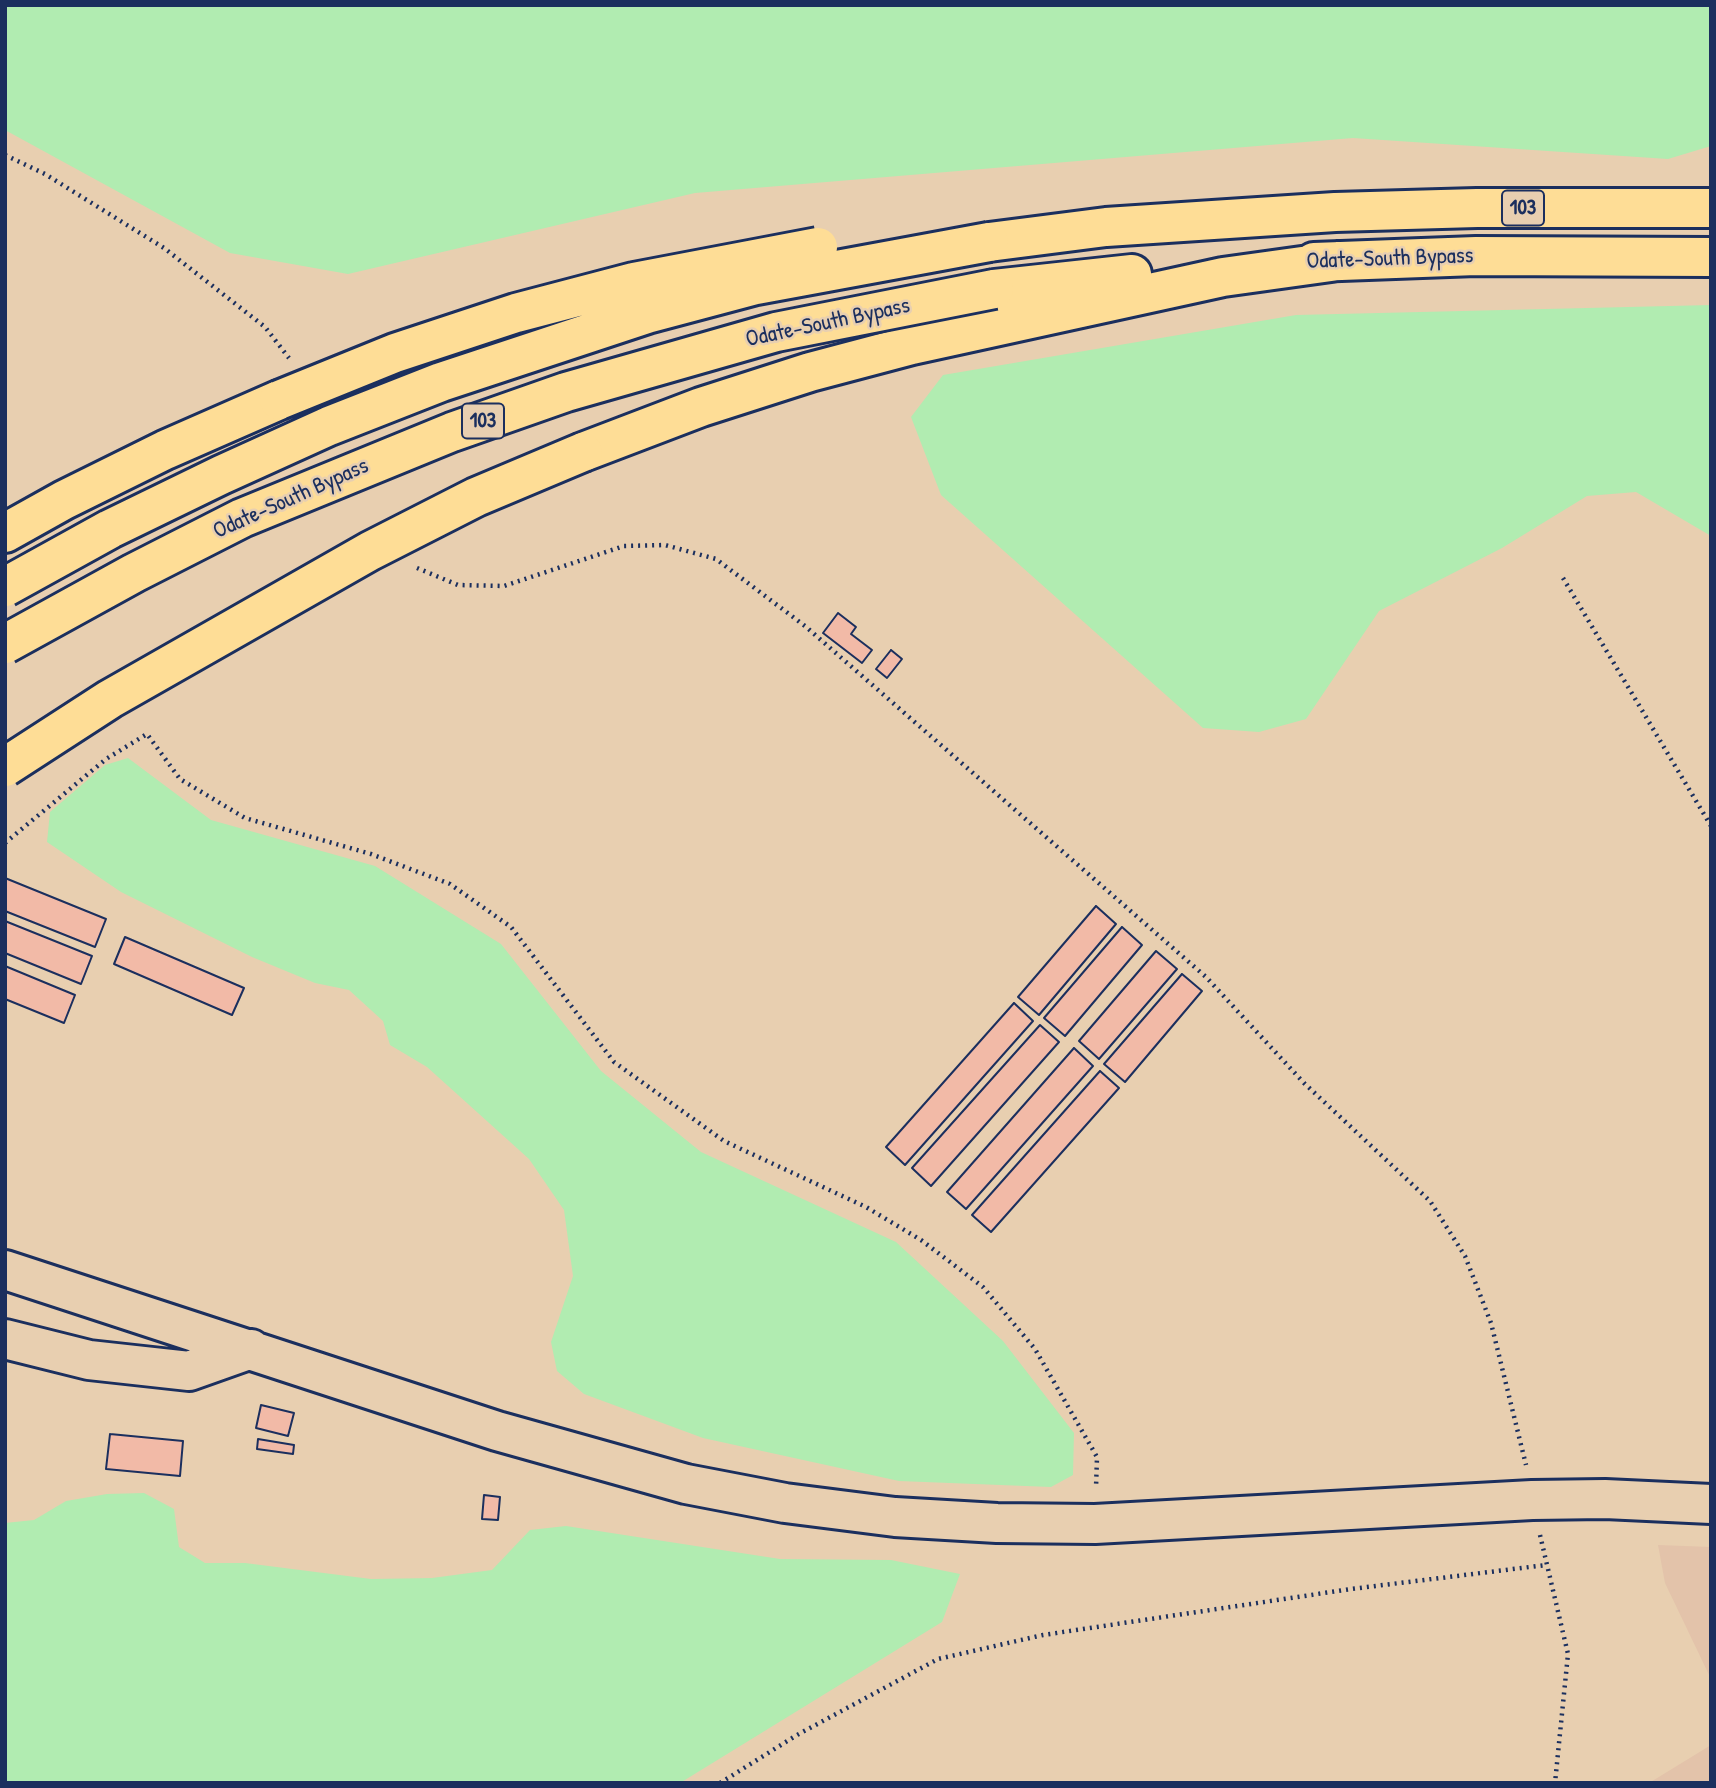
<!DOCTYPE html>
<html>
<head>
<meta charset="utf-8">
<style>
	body { margin:0 }
	#map { position:relative; width:1716px; height:1788px; overflow:hidden; background:#e8cfb0; font-family:"Patrick Hand",sans-serif }
	canvas { display:block }
	.frame { position:absolute; inset:0; border:7px solid #1b2f5e; pointer-events:none }
</style>
</head>
<body>
<div id="map">
<canvas width="1716" height="1788"></canvas>
<div class="frame"></div>
</div>
<script>
const g = document.querySelector('canvas').getContext('2d');
g.lineJoin = 'round';
function fill(path, color) {
  g.fillStyle = color;
  g.fill(path, 'evenodd');
}
function poly(rows) {
  const path = new Path2D();
  for (const r of rows) {
    path.moveTo(r[0], r[1]);
    for (let i = 2; i < r.length; i += 2) path.lineTo(r[i], r[i + 1]);
  }
  return path;
}
function trace(path, color, width, dash) {
  g.strokeStyle = color;
  g.lineWidth = width;
  g.lineCap = dash ? 'butt' : 'round';
  g.setLineDash(dash || []);
  g.stroke(path);
}
function drawText(font, color, halo, rows, align = 'center') {
  g.font = font + ' "Patrick Hand",sans-serif';
  g.lineWidth = 5;
  g.setLineDash([]);
  g.textBaseline = 'middle';
  g.strokeStyle = halo;
  g.fillStyle = color;
  for (const [text, x, y, turn = 0] of rows) {
    g.save();
    g.translate(x, y);
    g.rotate((+turn || 0) * Math.PI / 180);
    g.textAlign = isNaN(turn) ? turn : align;
    if (halo) g.strokeText(text, 0, 0);
    g.fillText(text, 0, 0);
    g.restore();
  }
}
const built = poly([
	[1658,1545,1711,1547,1711,1679,1665,1583],
	[1711,1745,1711,1783,1649,1783]
]);
const green = poly([
	[5,5,1711,5,1711,146,1668,159,1353,138,695,193,348,274,230,253,5,130],
	[1711,305,1711,536,1636,492,1587,496,1502,548,1379,611,1306,719,1259,732,1203,728,941,495,911,417,943,375,1296,315],
	[128,758,211,820,375,866,501,944,601,1071,701,1152,896,1242,1003,1341,1074,1433,1073,1475,1051,1487,899,1481,703,1438,584,1394,557,1371,551,1342,573,1276,564,1210,529,1159,427,1067,390,1045,383,1021,349,990,315,983,252,957,121,892,47,842,50,812,105,765],
	[144,1493,174,1509,179,1547,205,1563,245,1563,371,1579,432,1578,492,1570,530,1530,566,1526,780,1559,891,1560,960,1574,942,1622,680,1783,5,1783,5,1523,34,1520,66,1501,107,1494]
]);
const building = poly([
	[838,613,856,627,851,634,872,650,862,663,823,633,838,613],
	[891,650,902,659,887,678,876,669,891,650],
	[5,878,106,919,95,947,5,911,5,878],
	[1096,906,1116,924,1039,1015,1018,997,1096,906],
	[5,921,92,956,81,984,5,953,5,921],
	[1122,927,1142,945,1065,1036,1044,1018,1122,927],
	[125,937,244,988,232,1015,114,964,125,937],
	[1156,951,1177,969,1099,1059,1079,1041,1156,951],
	[5,966,75,995,64,1023,5,999,5,966],
	[1182,974,1202,991,1125,1082,1104,1064,1182,974],
	[1014,1003,1033,1021,905,1165,886,1147,1014,1003],
	[1040,1025,1059,1042,931,1186,912,1168,1040,1025],
	[1074,1048,1093,1066,966,1209,947,1192,1074,1048],
	[1100,1071,1119,1088,991,1232,972,1215,1100,1071],
	[261,1405,294,1413,288,1436,256,1428,261,1405],
	[110,1434,183,1441,180,1476,106,1469,110,1434],
	[258,1439,294,1445,293,1454,257,1449,258,1439],
	[484,1495,500,1497,498,1520,482,1519,484,1495]
]);
const path = poly([
	[5,155,45,174,164,248,265,327,289,358],
	[417,568,458,585,504,586,624,546,665,545,716,559,805,626,1206,977,1304,1083,1430,1201,1465,1256,1491,1323,1526,1465],
	[1563,578,1711,826],
	[5,843,106,759,147,734,180,779,245,818,371,854,450,884,511,927,614,1062,724,1141,866,1207,921,1240,983,1287,1035,1349,1097,1457,1096,1488],
	[1540,1535,1568,1654,1555,1783],
	[720,1783,797,1735,938,1659,1043,1635,1351,1589,1546,1565]
]);
const minor = poly([
	[5,1270,497,1431,686,1484,785,1503,895,1517,997,1523,1095,1524,1532,1500,1605,1499,1711,1504],
	[5,1339,89,1360,189,1371,251,1349]
]);
const highway = poly([
	[989,242,1106,227,1335,212,1477,208,1711,208],
	[1314,262,1476,256,1711,257],
	[994,289,1132,274],
	[583,452,701,407,810,372,912,345,1223,277,1338,261],
	[5,533,64,500,165,450,279,400]
]);
const highwayBridge = poly([
	[279,400,395,353,516,313,634,282,818,247],
	[5,587,110,529,221,475,329,426,441,382,647,314,756,285,989,242],
	[5,644,134,573,242,518,452,432,566,392,776,332,994,289],
	[5,767,110,699,370,551,476,497,583,452]
]);
const shields = [
	[1523,208,42],
	[483,421,42]
];
const shieldNames = [
	["103",1523,208],
	["103",483,421]
];
const streetNames = [
	["Odate-South Bypass",1390,259,-2],
	["Odate-South Bypass",828,323,-12],
	["Odate-South Bypass",291,499,-24]
];
fill(built, '#e3c3aa');
fill(green, '#b1ecb1');
fill(building, '#f2baa7');
trace(building, '#1b2f5e', 2);
trace(minor, '#1b2f5e', 44);
trace(highway, '#1b2f5e', 44);
trace(path, '#1b2f5e', 4.5, [2, 5]);
trace(minor, '#e8cfb0', 38);
trace(highway, '#fedd96', 38);
trace(highwayBridge, '#1b2f5e', 44, []);
trace(highwayBridge, '#fedd96', 38);
for (const [x, y, w] of shields) {
  const box = new Path2D();
  box.roundRect(x - w / 2, y - 17.5, w, 35, 5);
  g.fillStyle = '#e8cfb0';
  g.fill(box);
  trace(box, '#1b2f5e', 2);
}
drawText('bold 21px', '#1b2f5e', null, shieldNames);
drawText('23px', '#1b2f5e', '#e8cfb0', streetNames);
</script>
</body>
</html>
